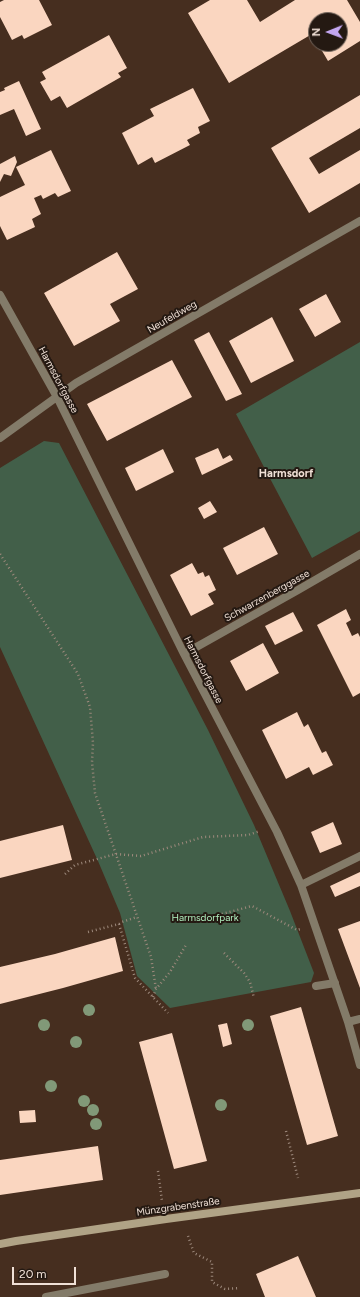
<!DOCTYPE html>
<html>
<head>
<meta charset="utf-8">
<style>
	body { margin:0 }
	#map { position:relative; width:360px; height:1297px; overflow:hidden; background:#462e1f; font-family:Figtree,sans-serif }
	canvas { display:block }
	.north { position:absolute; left:308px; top:12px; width:40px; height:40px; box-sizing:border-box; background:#241912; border:1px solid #766960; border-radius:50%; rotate:269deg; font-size:11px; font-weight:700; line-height:16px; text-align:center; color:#f0e0d6 }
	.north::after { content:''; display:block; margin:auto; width:14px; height:18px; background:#c4a7f1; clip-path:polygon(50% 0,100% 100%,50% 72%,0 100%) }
	.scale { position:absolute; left:12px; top:1267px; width:64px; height:18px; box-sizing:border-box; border:2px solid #f0e0d6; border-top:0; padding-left:5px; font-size:12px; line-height:14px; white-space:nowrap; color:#f0e0d6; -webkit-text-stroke:3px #241912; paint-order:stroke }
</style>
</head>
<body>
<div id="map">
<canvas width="360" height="1297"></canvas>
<div class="north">N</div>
<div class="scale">20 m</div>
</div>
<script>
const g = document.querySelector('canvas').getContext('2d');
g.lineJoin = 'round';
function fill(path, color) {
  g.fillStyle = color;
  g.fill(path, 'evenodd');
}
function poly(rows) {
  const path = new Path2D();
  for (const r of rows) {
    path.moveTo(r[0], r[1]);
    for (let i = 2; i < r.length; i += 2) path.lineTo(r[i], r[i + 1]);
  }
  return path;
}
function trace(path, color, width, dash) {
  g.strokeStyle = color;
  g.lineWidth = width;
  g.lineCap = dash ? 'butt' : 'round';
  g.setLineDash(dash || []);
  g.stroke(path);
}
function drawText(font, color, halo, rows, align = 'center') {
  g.font = font + ' Figtree,sans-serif';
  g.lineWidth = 4;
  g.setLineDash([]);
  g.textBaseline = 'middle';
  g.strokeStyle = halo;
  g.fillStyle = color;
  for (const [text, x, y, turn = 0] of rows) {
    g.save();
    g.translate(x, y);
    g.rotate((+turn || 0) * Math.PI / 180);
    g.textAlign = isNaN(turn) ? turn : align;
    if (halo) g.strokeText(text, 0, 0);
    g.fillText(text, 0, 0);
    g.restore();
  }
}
const green = poly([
	[360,342,360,531,312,558,236,414],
	[44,441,59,443,208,730,254,825,290,911,314,973,311,982,170,1008,137,976,120,913,98,861,0,647,0,468]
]);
const building = poly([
	[4,0,39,0,52,25,24,39,22,35,12,40,0,17,0,2],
	[210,0,247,0,260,22,295,0,347,0,360,22,360,41,328,61,318,44,340,44,340,20,316,20,316,40,312,34,229,83,188,13],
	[109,35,127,68,118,73,121,77,67,108,60,96,51,101,40,82,46,79,42,72],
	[19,81,41,129,26,136,14,109,0,115,0,92,5,90,4,88],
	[193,88,210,121,198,127,200,133,187,140,190,145,155,163,152,157,138,165,122,133,154,116,150,109],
	[360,95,360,128,309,158,319,174,360,150,360,183,309,213,271,148],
	[51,150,71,191,58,197,55,193,43,199,41,195,34,198,41,214,32,219,35,227,7,240,0,226,0,197,25,185,16,167],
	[15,156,17,162,11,176,4,174,0,182,0,164],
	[117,252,138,289,110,304,120,321,74,346,44,293],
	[326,294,341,322,315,337,299,309],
	[272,317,294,361,251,383,229,341],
	[209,332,242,394,226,401,194,340],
	[172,360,192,397,107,441,87,404],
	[218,448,223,459,230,455,233,460,202,475,195,458],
	[163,449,174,472,136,491,125,468],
	[210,501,217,512,204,519,198,508],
	[264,527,278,554,237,575,223,548],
	[192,563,198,574,203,572,205,577,209,575,216,590,208,594,214,604,191,616,170,575],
	[346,609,351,620,346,623,352,636,358,633,360,637,360,693,353,697,317,625],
	[293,612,303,631,275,645,265,626],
	[263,643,279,673,246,691,230,661],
	[297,712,304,727,308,724,322,753,326,751,333,765,313,775,309,767,286,779,262,730],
	[333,822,342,844,320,853,311,832],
	[63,825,72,860,0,878,0,841],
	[360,872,360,886,335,897,330,886],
	[360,921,360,988,338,929],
	[115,937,123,971,63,988,0,1004,0,967,55,954],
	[301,1007,338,1136,307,1145,270,1016],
	[227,1023,232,1044,223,1047,218,1025],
	[172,1033,207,1161,174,1169,139,1042],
	[35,1110,36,1122,20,1123,19,1111],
	[98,1146,103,1180,0,1195,0,1160],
	[298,1256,316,1297,265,1297,256,1274]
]);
const path = poly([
	[0,554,78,674,90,707,93,743,92,762,95,793,151,957,156,989],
	[65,874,75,865,116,854,141,856,203,837,248,835,260,831],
	[218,915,252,906,297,930,301,929],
	[119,924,122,922,137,917],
	[88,932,119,924,135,978,168,1013],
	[224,953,244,973,250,982,254,998],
	[153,997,156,989,170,972,186,945],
	[286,1131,298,1178],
	[158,1171,162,1201],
	[188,1236,194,1253,212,1262,212,1282,225,1289,239,1288]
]);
const lane = poly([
	[316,986,335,983],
	[46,1297,165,1274]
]);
const street = poly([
	[0,295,57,397,184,654,277,832,301,885,348,1022,360,1065],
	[0,438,76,383,360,221],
	[184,654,298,590,360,554],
	[301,885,360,856],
	[348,1022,360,1019]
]);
const secondary = poly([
	[0,1244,16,1241,166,1219,360,1193]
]);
const trees = [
	[89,1010],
	[44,1025],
	[248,1025],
	[76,1042],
	[51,1086],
	[84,1101],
	[221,1105],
	[93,1110],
	[96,1124]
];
const streetNames = [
	["Neufeldweg",172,317,-30],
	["Harmsdorfgasse",58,380,62],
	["Schwarzenberggasse",267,596,-29],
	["Harmsdorfgasse",203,670,63],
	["Münzgrabenstraße",178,1207,-8]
];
const parkNames = [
	["Harmsdorfpark",205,918]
];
const neighbourhoodNames = [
	["Harmsdorf",286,474]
];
fill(green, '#425f49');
fill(building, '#fad6c0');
trace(path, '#9d897c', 2.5, [1, 3]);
trace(lane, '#837b69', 8);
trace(street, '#837b69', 8);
trace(secondary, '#b0a386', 8);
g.fillStyle = '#819978';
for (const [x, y] of trees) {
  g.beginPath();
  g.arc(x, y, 6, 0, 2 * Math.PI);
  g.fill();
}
drawText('10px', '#f0e0d6', '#241912', streetNames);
drawText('10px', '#b1f1c1', '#241912', parkNames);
drawText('bold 11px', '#f0e0d6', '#241912', neighbourhoodNames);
</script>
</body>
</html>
